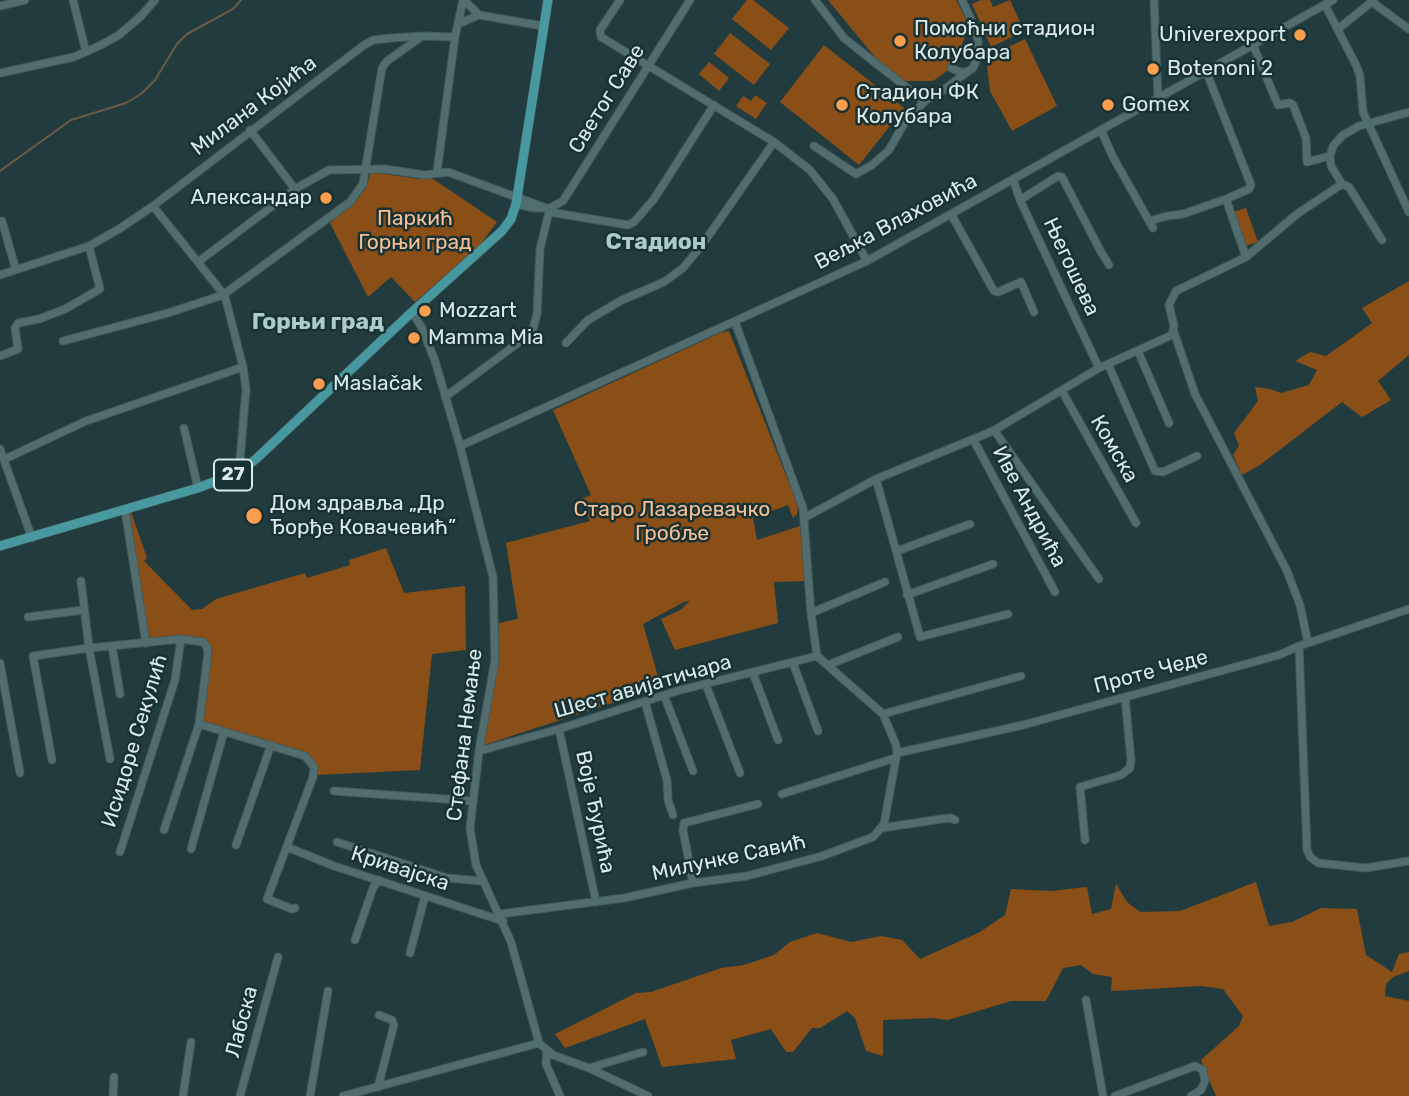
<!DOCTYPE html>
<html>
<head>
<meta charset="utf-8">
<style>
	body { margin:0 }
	canvas { display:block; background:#223b3e }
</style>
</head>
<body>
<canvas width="1409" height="1096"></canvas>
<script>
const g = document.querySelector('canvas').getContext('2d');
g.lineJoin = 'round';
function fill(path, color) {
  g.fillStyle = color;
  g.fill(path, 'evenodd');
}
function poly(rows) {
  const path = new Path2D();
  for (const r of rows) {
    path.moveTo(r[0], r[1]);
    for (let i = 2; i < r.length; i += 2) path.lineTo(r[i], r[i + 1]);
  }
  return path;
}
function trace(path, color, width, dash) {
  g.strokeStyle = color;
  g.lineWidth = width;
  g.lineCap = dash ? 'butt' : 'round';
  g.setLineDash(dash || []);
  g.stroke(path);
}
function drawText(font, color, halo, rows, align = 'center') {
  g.font = font + ' Rubik,sans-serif';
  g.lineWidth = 5;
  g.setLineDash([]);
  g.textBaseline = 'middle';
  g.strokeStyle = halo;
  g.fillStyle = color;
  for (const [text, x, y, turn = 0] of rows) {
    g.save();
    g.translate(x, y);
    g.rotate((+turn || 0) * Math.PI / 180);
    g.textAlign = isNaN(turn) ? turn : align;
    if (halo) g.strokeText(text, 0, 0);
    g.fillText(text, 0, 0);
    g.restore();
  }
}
const green = poly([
	[747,0,753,0,789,28,771,50,732,19],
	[828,0,956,0,968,24,967,30,958,56,951,68,933,81,907,81,901,80,879,62],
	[981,0,990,0,993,7,1010,0,1024,31,991,47,972,4],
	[730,33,770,64,754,85,714,54],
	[1025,39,1057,106,1012,131,990,91,986,58],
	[824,45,904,108,859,165,780,102],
	[709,62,729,78,719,91,699,74],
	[755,95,767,103,756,119,736,106,743,96,751,101],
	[371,172,419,179,433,179,497,222,480,245,415,302,391,277,368,297,330,223,360,196,366,188],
	[1246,208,1258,242,1245,246,1233,212],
	[1409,281,1409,355,1378,381,1391,400,1362,417,1342,402,1260,465,1242,475,1233,455,1239,446,1234,433,1258,401,1255,387,1270,389,1281,393,1309,385,1317,370,1295,361,1310,352,1326,356,1357,334,1372,323,1362,308],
	[729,331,798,506,797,514,793,518,788,505,753,518,757,540,800,526,805,581,774,582,778,623,675,650,661,619,680,610,690,601,684,602,643,624,661,687,481,746,497,668,499,623,518,619,506,543,590,521,581,499,591,495,553,410,722,332],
	[131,512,147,558,144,561,192,610,202,609,216,599,305,573,307,578,350,565,349,560,386,548,404,593,465,586,466,650,432,654,420,770,316,775,317,765,308,754,202,722,210,645,205,640,149,641,128,513],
	[1256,882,1269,926,1292,922,1321,908,1357,909,1366,955,1392,972,1399,954,1409,952,1409,971,1393,977,1386,984,1385,996,1409,1001,1409,1096,1216,1096,1201,1060,1239,1026,1243,1016,1223,989,1201,986,1111,991,1112,977,1093,974,1081,965,1063,968,1046,1001,1011,1001,948,1020,932,1018,883,1020,883,1056,866,1051,855,1018,847,1011,820,1028,812,1028,793,1052,786,1052,771,1029,731,1040,736,1059,662,1067,645,1019,565,1048,555,1034,636,993,651,992,721,968,744,965,774,955,790,942,817,933,851,942,881,936,902,940,920,959,980,932,1005,915,1011,889,1051,891,1087,887,1092,914,1111,909,1116,884,1127,902,1140,912,1180,911]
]);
const stream = poly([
	[0,171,71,120,126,103,141,94,155,80,177,44,187,34,233,9,241,0]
]);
const minor = poly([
	[73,0,86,52],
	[464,0,479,15],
	[620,0,600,30,601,37,774,142,810,170,833,199,867,261],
	[815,0,844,38,921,99,926,100,941,92,967,72],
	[1154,0,1158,98],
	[1372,2,1409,29],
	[1325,5,1356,65,1360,76,1363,112,1409,212],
	[0,6,25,0],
	[458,24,479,15,543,26],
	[1338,29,1374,0],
	[1253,45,1278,105,1290,103,1293,105,1306,138,1307,162,1330,156],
	[951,68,960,72,967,72,973,68,977,59,978,41,975,28,962,0],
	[1206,71,1251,185,1249,189,1226,199],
	[0,73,74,57,101,45,119,35,141,16,155,0],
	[250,130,295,189],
	[1101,130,1113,157,1153,228],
	[814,146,856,174,872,165,889,150,905,122,926,100],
	[437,172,455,37,463,0],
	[1013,179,1020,200,1099,368],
	[1342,184,1349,187,1382,240],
	[1020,200,1058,176,1062,177,1101,252,1109,265],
	[516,204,534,208,550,208,563,201,690,0],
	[153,206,221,291,226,300,243,367,246,389,239,472],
	[549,212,628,225,634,222,654,199,714,105],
	[951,214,994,291,998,292,1021,282,1034,312],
	[2,221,16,270],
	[1150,221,1167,216,1183,214,1226,199,1246,257],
	[198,262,295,189,329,170,385,169,425,175,448,172,546,208],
	[0,275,89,246,119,229,153,206,364,45,373,40,392,38,423,36,455,37],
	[412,312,422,328,435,361,460,446,493,577,495,660,479,751,470,828,476,865,511,942,539,1043,553,1055,589,1068,648,1096],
	[1174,332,1195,394,1287,571,1300,605,1308,643],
	[63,341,168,313,223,295,350,202,363,184,382,68,387,61,421,37],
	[566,343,588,320,622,300,664,282,683,268,702,245,774,142],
	[1138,351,1169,423],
	[0,356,18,349,15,328,18,323,39,319,65,309,100,289,89,246],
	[1108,364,1155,471,1163,472,1197,456],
	[1062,391,1136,523],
	[445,397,518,343,533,329,537,314,540,249,550,208],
	[184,428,198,488],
	[994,430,1099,579],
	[973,439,1055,592],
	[460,446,867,261,1333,0],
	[0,449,32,538],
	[5,459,86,421,243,367],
	[876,479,920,637,1008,614],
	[125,510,146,643],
	[804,518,876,479,993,431,1099,368,1172,335,1174,326,1169,305,1176,291,1246,257,1297,214,1342,184,1331,166,1330,156,1333,146,1343,135,1359,126,1409,112],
	[897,551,970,524],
	[81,581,89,648,110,759],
	[907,595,993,564],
	[811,613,885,582],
	[28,617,84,610],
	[112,646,120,694],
	[1299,646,1307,850,1310,857,1318,863,1366,868,1409,861],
	[0,663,20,773],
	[793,663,818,731],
	[828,665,898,637],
	[753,673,778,740],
	[706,685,740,773],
	[664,695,693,771],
	[645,702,667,780,668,800,673,815],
	[883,714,1021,676],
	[559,729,596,902],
	[479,751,559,729,677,691,817,656],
	[897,753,1023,725,1279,655,1299,646,1409,609],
	[52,760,33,656,89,648,181,639,203,642,207,647,208,653,199,724,305,756,314,767,313,777,267,899,292,909,295,908],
	[334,791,473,801],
	[782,794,895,758],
	[882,828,941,819,951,818,955,820],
	[164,830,199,724],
	[1085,840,1080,787,1121,775,1130,768,1131,760,1125,697],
	[337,842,447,878,481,881],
	[236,845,271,745],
	[287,847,334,866,503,921],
	[191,849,224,732],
	[120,852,175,680,181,639],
	[693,883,683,830,684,823,758,804],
	[500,914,624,898,693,883,747,876,822,856,873,837,884,824,897,753,896,745,883,714,817,656,811,613,803,508,735,322],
	[355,940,373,888,379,880],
	[410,953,425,896],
	[1086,1000,1103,1096],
	[547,1050,546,1064,560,1096],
	[589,1068,643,1052],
	[378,1087,394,1025,392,1020,379,1015],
	[113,1096,114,1077],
	[183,1096,191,1042],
	[240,1096,278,957],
	[310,1096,328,991],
	[343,1096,539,1043],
	[1115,1096,1195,1066,1203,1070,1205,1081,1201,1090,1191,1096]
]);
const major = poly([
	[0,546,198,488,239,472,256,459,412,312,502,231,511,219,516,204,548,0]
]);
const markers = [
	[1300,35,7,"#fb9e50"],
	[900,41,7,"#fb9e50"],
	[1153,69,7,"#fb9e50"],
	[842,105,7,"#fb9e50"],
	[1108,105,7,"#fb9e50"],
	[326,198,7,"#fb9e50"],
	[425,311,7,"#fb9e50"],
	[414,338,7,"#fb9e50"],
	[319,384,7,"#fb9e50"],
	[254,516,9,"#fb9e50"]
];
const shields = [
	[233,475,38]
];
const shieldNames = [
	["27",233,475]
];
const poiNames = [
	["Помоћни стадион",914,29],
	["Колубара",914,53],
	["Univerexport",1286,35,"right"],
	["Botenoni 2",1167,69],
	["Стадион ФК",856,93],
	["Колубара",856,117],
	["Gomex",1122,105],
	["Александар",312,198,"right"],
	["Mozzart",439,311],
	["Mamma Mia",428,338],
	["Maslačak",333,384],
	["Дом здравља „Др",270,504],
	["Ђорђе Ковачевић”",270,528]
];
const streetNames = [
	["Светог Саве",607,99,-58],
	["Милана Којића",254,106,-37],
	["Вељка Влаховића",896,222,-28],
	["Његошева",1071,267,65],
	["Комска",1114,449,60],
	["Иве Андрића",1029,507,62],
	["Проте Чеде",1151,672,-15],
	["Шест авијатичара",643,687,-16],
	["Стефана Немање",465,735,-83],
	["Исидоре Секулић",135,741,-73],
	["Воје Ђурића",595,812,78],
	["Милунке Савић",729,858,-12],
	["Кривајска",400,869,18],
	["Лабска",242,1022,-75]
];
const parkNames = [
	["Паркић",415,219],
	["Горњи град",415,243],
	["Старо Лазаревачко",672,510],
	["Гробље",672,534]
];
const neighbourhoodNames = [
	["Стадион",656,242],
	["Горњи град",318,322]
];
fill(green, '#8a4f17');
trace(stream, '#6c5a46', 2);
trace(minor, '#435a5b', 9);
trace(major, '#435a5b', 10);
trace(minor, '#526d6f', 7);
trace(major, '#47989f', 9);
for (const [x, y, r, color] of markers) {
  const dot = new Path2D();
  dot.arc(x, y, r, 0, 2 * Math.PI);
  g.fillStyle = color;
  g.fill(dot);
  trace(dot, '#183133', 2.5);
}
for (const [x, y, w] of shields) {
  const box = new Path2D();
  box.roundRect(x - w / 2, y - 15.5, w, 31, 5);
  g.fillStyle = '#183133';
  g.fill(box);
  trace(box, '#dae9ea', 2);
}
drawText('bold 19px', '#dae9ea', null, shieldNames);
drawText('21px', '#dae9ea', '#183133', poiNames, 'left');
drawText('21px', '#dae9ea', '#183133', streetNames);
drawText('21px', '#f6c096', '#183133', parkNames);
drawText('bold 23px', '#adcacd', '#183133', neighbourhoodNames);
</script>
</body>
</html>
